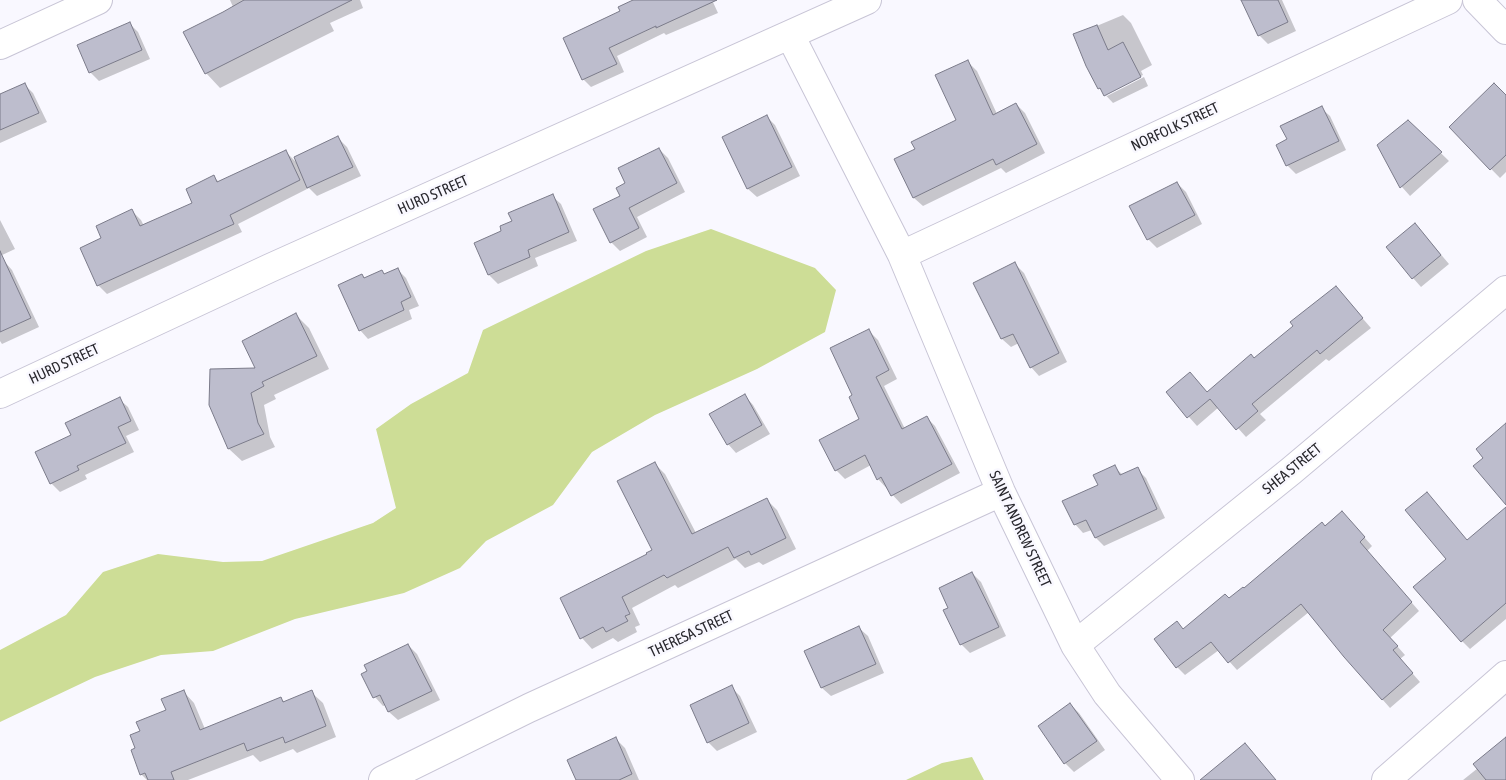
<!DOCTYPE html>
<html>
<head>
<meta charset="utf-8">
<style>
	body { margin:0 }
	canvas { display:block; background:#f9f8ff }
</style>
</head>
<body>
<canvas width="1506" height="780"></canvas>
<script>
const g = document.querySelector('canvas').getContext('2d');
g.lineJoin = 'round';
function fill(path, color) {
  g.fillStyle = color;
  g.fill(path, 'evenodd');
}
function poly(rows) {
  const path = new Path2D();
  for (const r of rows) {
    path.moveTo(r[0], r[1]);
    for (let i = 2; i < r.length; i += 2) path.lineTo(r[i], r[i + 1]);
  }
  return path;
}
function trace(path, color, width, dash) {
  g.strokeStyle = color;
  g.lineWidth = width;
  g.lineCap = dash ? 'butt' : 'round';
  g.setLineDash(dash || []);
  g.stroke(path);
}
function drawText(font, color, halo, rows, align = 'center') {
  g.font = font + ' "Asap Condensed",sans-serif';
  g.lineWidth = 5;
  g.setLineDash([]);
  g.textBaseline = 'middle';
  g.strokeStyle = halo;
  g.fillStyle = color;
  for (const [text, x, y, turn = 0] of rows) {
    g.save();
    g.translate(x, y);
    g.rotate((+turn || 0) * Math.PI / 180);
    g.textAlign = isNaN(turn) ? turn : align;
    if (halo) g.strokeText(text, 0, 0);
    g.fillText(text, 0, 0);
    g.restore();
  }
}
const green = poly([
	[711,229,815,268,836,290,825,332,757,369,655,415,592,452,553,505,486,541,460,568,404,593,295,619,213,651,161,655,95,677,0,722,0,650,66,615,103,572,158,554,223,562,262,561,373,523,396,508,376,429,411,404,468,373,483,330,646,251],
	[972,757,984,780,906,780,942,763]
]);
const shadow = poly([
	[230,0,360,0,363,8,330,23,334,31,220,88,206,73,233,7],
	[635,0,712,0,718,13,666,35,664,33,617,56,624,72,591,87,583,79,622,12],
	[1242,0,1282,0,1296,31,1268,44,1259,35],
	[1123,15,1131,23,1152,65,1141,71,1143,75,1105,94,1107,96,1144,77,1148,86,1113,103,1099,88,1075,35],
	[129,23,138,32,150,59,99,81,90,72],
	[968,62,977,71,997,114,1016,104,1025,113,1045,153,1006,173,1001,168,923,206,914,198,896,160,916,150,957,120],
	[24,84,33,93,47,122,0,143,0,96],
	[1506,96,1506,172,1500,178,1450,127],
	[1321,108,1330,116,1346,150,1296,174,1287,165,1288,140],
	[766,116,775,125,800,176,757,197,748,189,724,138],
	[1408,121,1449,161,1410,196,1402,187,1378,146],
	[338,138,347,147,361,176,317,196,309,188,238,224,242,232,107,294,98,285,103,239,132,211,141,220,144,226,194,204,214,177,220,183,286,152,297,163],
	[659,149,668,158,685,192,637,217,647,237,620,251,611,242,627,184],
	[1177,183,1186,192,1202,224,1157,248,1148,239],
	[552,196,561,204,577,241,535,258,538,266,498,284,489,275,476,243,503,231,514,222],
	[0,220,15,249,0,256],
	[1415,224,1449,264,1421,287,1413,278],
	[4,261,12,270,39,327,2,344,0,341,0,262],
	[1015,264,1024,273,1067,362,1039,376,1031,367,1019,343,1011,347,1002,339,975,283],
	[398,270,406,278,419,306,409,310,412,319,368,339,360,330,362,275,366,279,382,272,385,275],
	[1336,288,1371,328,1329,361,1326,359,1260,414,1266,420,1246,437,1219,407,1197,426,1167,392,1207,393,1254,360,1295,326],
	[296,315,309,328,329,369,274,395,276,399,264,405,270,437,275,447,242,461,229,449,256,369],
	[869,331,878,340,897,379,884,386,905,429,927,418,935,426,960,473,901,504,878,479,871,465,845,479,836,470,861,420,854,396],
	[745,396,753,405,770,434,736,453,728,444],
	[119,399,128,407,139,430,126,436,134,452,85,475,87,479,60,492,51,483,72,436],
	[654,463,665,474,696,533,766,499,777,510,796,549,763,565,759,562,745,568,736,559,678,588,675,585,632,608,640,625,635,627,637,632,618,642,613,638,592,649,582,638,654,550],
	[1114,467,1123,475,1137,469,1146,478,1165,518,1104,546,1096,538,1092,530,1083,533,1075,524,1099,486],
	[1506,508,1506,619,1470,649,1462,641,1467,541],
	[1342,512,1372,546,1367,551,1419,611,1390,638,1405,655,1400,659,1420,682,1390,708,1345,657,1309,612,1237,670,1219,650,1185,675,1177,667,1156,639,1177,623,1184,630,1229,600],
	[972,573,981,582,1006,636,970,653,961,644,945,610,950,608],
	[859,628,868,636,884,673,831,696,822,688,806,651],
	[408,645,417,654,440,700,398,720,389,712,386,705,383,706,375,697],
	[731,687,740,696,757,732,717,751,708,742],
	[183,691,194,703,205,729,280,698,285,702,311,692,323,703,336,737,297,753,293,749,260,762,253,755,188,780,147,780,141,774,137,749,141,731,167,711],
	[1070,704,1079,713,1105,750,1074,772,1065,763],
	[616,739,625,748,639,780,577,780],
	[1506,739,1506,780,1463,780,1478,768]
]);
const building = poly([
	[244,0,352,0,205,74,183,32,223,12,244,0],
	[633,0,717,0,656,28,656,26,609,48,617,64,582,80,563,38,620,11,618,7,633,0],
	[1241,0,1278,0,1288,22,1258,36,1241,0],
	[130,22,142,50,89,73,77,45,130,22],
	[1097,25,1108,50,1123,42,1141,77,1104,96,1100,88,1098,89,1086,66,1073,34,1097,25],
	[968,60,993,115,1016,103,1037,144,996,165,993,159,913,198,894,159,915,149,911,142,956,120,935,75,968,60],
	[25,83,39,113,0,130,0,94,25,83],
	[1494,83,1506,95,1506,155,1490,170,1449,127,1494,83],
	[1322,106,1339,141,1286,166,1276,145,1287,139,1280,126,1322,106],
	[767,115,792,167,747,189,722,137,767,115],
	[1408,120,1442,152,1400,188,1377,145,1408,120],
	[338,136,353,167,307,188,294,157,338,136],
	[659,148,677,183,629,208,639,228,610,243,593,209,620,196,616,188,625,183,618,168,659,148],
	[286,150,300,180,230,215,234,224,97,286,80,248,101,238,96,226,132,209,140,226,192,203,186,189,214,175,217,182,286,150],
	[1177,182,1195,215,1147,240,1129,206,1177,182],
	[553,194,569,232,528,250,530,257,488,275,474,243,501,231,500,226,512,221,508,213,553,194],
	[1415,223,1441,255,1412,279,1386,247,1415,223],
	[0,251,31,318,0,332,0,251],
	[1015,262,1059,353,1030,368,1013,334,1001,339,973,283,1015,262],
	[398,268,411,297,401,302,404,310,359,331,338,285,362,274,364,278,382,270,384,274,398,268],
	[1336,286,1363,318,1320,354,1317,350,1252,404,1258,411,1236,430,1210,399,1187,418,1166,392,1190,372,1207,392,1251,354,1254,358,1293,326,1290,322,1336,286],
	[296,313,317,356,262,382,264,386,251,393,258,423,264,434,228,449,209,405,210,369,255,368,242,341,296,313],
	[869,329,889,370,876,377,902,429,927,416,952,464,891,496,881,477,877,480,865,455,835,471,819,440,859,419,849,397,852,395,830,348,869,329],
	[745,394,762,425,727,445,709,414,745,394],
	[120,397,131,421,118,427,126,443,77,466,79,470,50,484,35,452,71,435,65,423,120,397],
	[1506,423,1506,505,1473,466,1483,458,1476,449,1506,423],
	[655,462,692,534,767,498,786,538,751,555,749,551,734,558,728,547,667,578,664,575,622,597,630,614,625,616,628,621,606,632,603,627,580,639,560,598,647,554,646,553,652,550,617,481,655,462],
	[1115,465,1120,475,1138,467,1157,509,1095,538,1086,520,1074,525,1062,501,1098,485,1093,475,1115,465],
	[1427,492,1467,540,1506,507,1506,603,1461,642,1413,587,1446,559,1405,510,1427,492],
	[1342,511,1365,537,1360,542,1412,602,1383,630,1398,646,1393,650,1413,673,1382,700,1344,657,1301,604,1228,663,1211,642,1176,668,1154,639,1177,621,1183,629,1225,594,1229,598,1243,587,1244,588,1322,522,1325,526,1342,511],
	[972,572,999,627,960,645,943,610,948,608,939,588,972,572],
	[859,626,876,664,821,688,804,651,859,626],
	[408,644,432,691,388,712,380,695,373,698,361,674,367,671,364,665,408,644],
	[732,685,749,723,707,743,690,705,732,685],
	[184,690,200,730,281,697,283,702,312,690,326,726,285,743,283,737,247,751,244,743,171,772,174,780,148,780,145,773,140,775,131,750,135,748,130,735,140,731,136,722,166,710,161,699,184,690],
	[1070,703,1097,741,1064,764,1038,726,1070,703],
	[616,737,632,774,619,780,576,780,567,760,616,737],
	[1506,737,1506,780,1486,780,1473,764,1506,737],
	[1245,743,1276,780,1200,780,1245,743]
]);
const minor = poly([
	[790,35,902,255,1001,492,1075,645,1107,694,1180,780],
	[0,45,98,0],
	[902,255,1448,0],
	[0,394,270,268,867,0],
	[1075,645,1291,471,1506,290],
	[383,780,529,708,1001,492]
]);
const tertiary = poly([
	[1477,0,1506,30],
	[1386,780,1506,675]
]);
const streetNames = [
	["NORFOLK STREET",1175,127,-25],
	["HURD STREET",433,195,-24],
	["HURD STREET",64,364,-25],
	["SHEA STREET",1292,469,-39],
	["SAINT ANDREW STREET",1020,529,65],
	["THERESA STREET",691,634,-25]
];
fill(green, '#cddd96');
fill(shadow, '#0003');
fill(building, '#bdbdcd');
trace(building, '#7b7b8a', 1);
trace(minor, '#c8c5d6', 30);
trace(tertiary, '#c8c5d6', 30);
trace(minor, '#fff', 28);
trace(tertiary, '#fff', 28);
drawText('15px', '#29282e', '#f9f8ff', streetNames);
</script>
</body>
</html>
